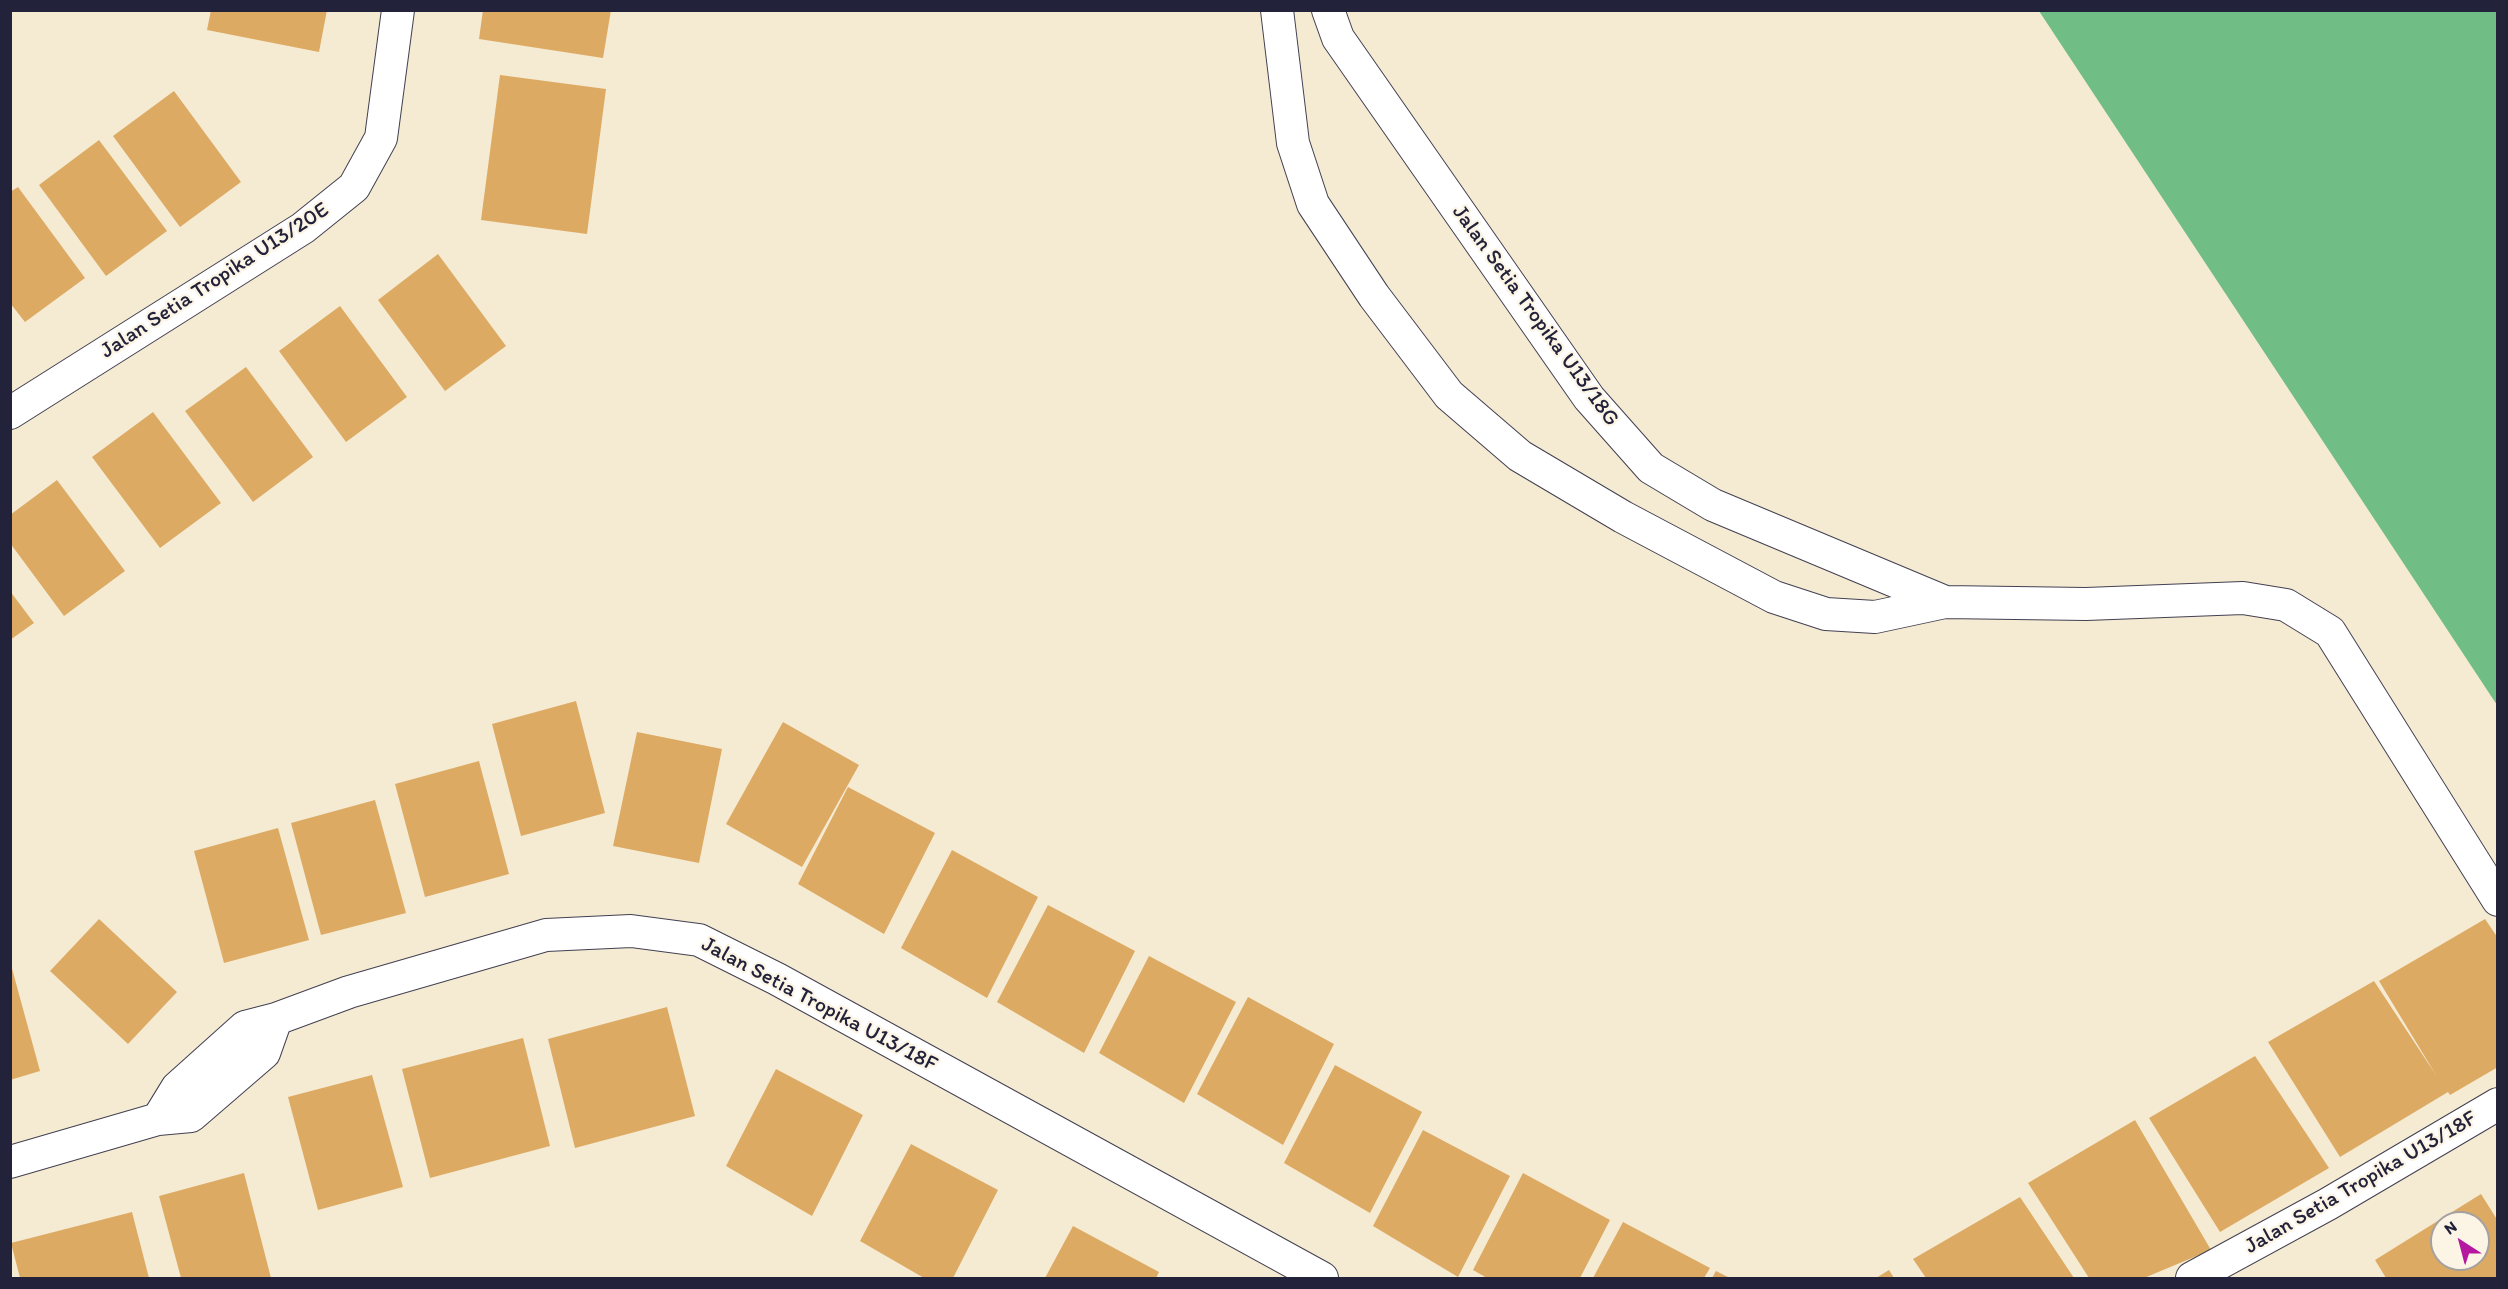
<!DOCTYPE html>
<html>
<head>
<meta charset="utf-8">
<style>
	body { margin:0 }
	#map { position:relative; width:2508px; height:1289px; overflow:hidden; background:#f5ebd2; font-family:Itim,sans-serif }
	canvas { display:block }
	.frame { position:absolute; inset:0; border:12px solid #22223b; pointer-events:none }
	.north { position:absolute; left:2430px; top:1211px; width:60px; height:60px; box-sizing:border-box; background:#fcf5e5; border:2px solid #a5a1a1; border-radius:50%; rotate:324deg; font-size:16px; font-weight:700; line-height:24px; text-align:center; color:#22223b }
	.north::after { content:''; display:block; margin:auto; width:21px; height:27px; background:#b5179e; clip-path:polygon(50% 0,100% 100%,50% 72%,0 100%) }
</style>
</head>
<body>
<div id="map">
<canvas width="2508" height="1289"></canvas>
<div class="frame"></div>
<div class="north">N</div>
</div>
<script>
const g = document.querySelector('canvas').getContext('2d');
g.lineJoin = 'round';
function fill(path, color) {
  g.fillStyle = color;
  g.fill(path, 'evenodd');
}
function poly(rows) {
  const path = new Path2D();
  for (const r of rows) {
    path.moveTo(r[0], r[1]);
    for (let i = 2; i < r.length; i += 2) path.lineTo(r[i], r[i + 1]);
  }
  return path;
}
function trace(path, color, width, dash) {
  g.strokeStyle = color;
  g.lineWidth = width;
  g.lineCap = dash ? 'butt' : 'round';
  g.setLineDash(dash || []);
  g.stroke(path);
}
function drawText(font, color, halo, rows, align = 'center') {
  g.font = font + ' Itim,sans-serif';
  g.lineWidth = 4.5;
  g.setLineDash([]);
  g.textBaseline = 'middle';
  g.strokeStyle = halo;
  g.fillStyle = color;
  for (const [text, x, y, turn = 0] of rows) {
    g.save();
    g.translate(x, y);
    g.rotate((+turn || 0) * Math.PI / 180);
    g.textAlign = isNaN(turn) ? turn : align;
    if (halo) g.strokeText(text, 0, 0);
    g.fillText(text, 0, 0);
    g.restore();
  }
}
const forest = poly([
	[2039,11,2497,11,2497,705]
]);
const building = poly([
	[211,10,327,10,319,52,207,30],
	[483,10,611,10,603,58,479,39],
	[500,75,606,89,587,234,481,220],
	[174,91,241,182,180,227,113,136],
	[99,140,167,231,106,276,39,185],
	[18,187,85,278,25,322,10,303,10,192],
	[438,254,506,346,445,391,378,300],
	[340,306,407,397,346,442,279,351],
	[246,367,313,457,253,502,185,411],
	[153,412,221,503,160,548,92,457],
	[57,480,125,571,64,616,10,543,10,515],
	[10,591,34,623,10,640],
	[576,701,605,813,521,836,492,724],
	[783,722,859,765,802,867,726,824],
	[637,732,722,749,699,863,613,846],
	[479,761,509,874,425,897,395,784],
	[848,787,935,833,884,934,798,884],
	[375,800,406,913,321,935,291,823],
	[278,828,309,940,224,963,194,851],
	[952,850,1038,897,987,998,901,948],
	[1048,905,1135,951,1084,1053,997,1002],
	[99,919,177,992,128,1044,50,971],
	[2485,919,2498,938,2498,1067,2450,1095,2448,1092,2340,1157,2268,1042,2374,981,2436,1075,2379,981],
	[1149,956,1236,1002,1184,1103,1099,1053],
	[11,965,40,1071,10,1080,10,966],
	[1248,997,1334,1044,1283,1145,1197,1094],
	[667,1007,695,1116,575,1148,548,1039],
	[523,1038,550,1146,430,1178,402,1069],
	[2255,1056,2329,1168,2220,1232,2149,1118],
	[1335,1065,1422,1112,1370,1213,1284,1163],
	[776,1069,863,1115,812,1216,726,1166],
	[372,1075,403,1187,318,1210,288,1097],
	[2135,1120,2211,1250,2144,1278,2089,1278,2028,1183],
	[1423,1130,1510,1176,1458,1277,1373,1226],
	[911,1144,998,1190,953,1278,924,1278,860,1241],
	[244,1173,271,1278,181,1278,159,1196],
	[1523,1173,1610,1220,1580,1278,1487,1278,1473,1270],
	[2481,1194,2498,1221,2498,1278,2386,1278,2375,1260],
	[2442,1223,2478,1223,2478,1259,2442,1259],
	[2020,1197,2074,1278,1926,1278,1913,1259],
	[132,1212,149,1278,20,1278,11,1243],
	[1623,1222,1710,1268,1704,1278,1593,1278],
	[1073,1226,1159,1272,1156,1278,1045,1278],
	[1889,1270,1894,1278,1876,1278],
	[1716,1271,1730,1278,1712,1278]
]);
const street = poly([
	[1277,10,1293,143,1313,204,1374,296,1449,395,1520,456,1623,517,1774,597,1826,614,1875,617,1945,602,2086,604,2243,598,2286,605,2330,632,2498,900],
	[1328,10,1338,38,1589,398,1651,468,1713,505,1945,602],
	[10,413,303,228,354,187,381,138,398,10],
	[276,1019,264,1053,191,1116,158,1119,177,1088,245,1027,276,1019,349,992,546,935,631,931,699,940,777,979,1322,1278],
	[10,1162,158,1119],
	[2192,1278,2328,1204,2498,1104]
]);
const streetNames = [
	["Jalan Setia Tropika U13/20E",215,281,-33],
	["Jalan Setia Tropika U13/18G",1535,316,54],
	["Jalan Setia Tropika U13/18F",819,1005,28],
	["Jalan Setia Tropika U13/18F",2361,1183,-30]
];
fill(forest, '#70bd86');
fill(building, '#ddaa64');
trace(street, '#424052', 34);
trace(street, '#fff', 32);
drawText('22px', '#22223b', '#fcf5e5', streetNames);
</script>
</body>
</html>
